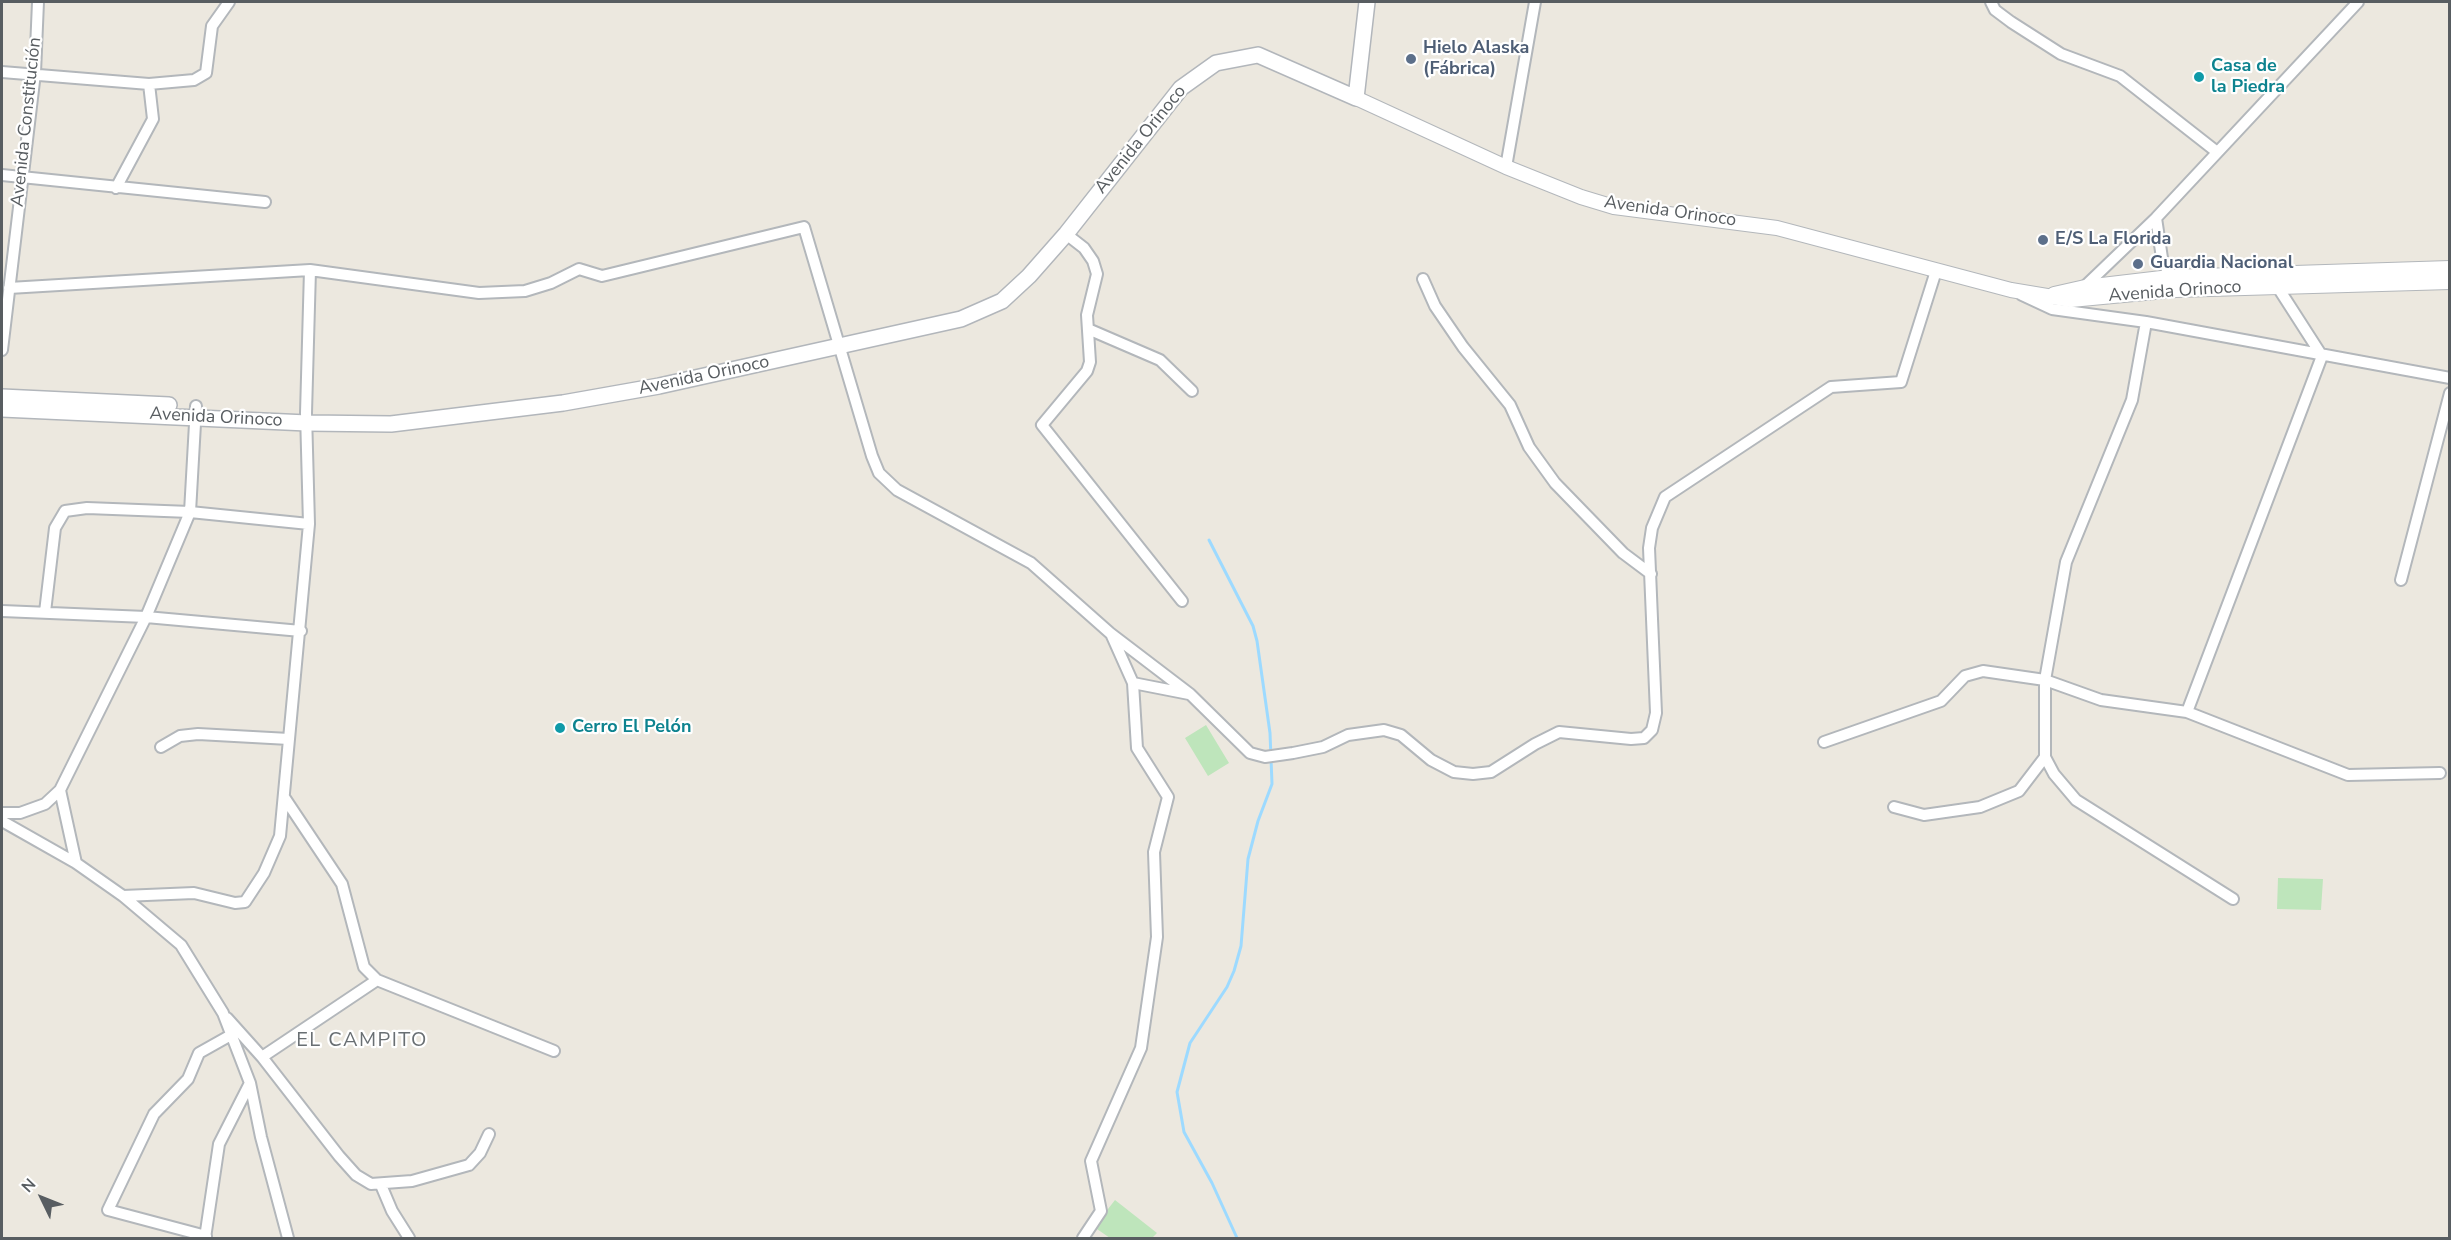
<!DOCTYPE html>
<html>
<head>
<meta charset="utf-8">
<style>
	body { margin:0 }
	#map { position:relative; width:2451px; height:1240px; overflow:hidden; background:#ece8df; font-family:"Nunito Sans",sans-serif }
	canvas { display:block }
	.frame { position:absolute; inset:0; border:3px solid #585d61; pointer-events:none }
	.north { position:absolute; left:12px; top:1168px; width:60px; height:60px; -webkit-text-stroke:4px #fff; paint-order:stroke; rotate:313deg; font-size:16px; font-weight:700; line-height:24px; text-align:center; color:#585d61 }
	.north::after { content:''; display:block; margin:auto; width:21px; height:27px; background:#585d61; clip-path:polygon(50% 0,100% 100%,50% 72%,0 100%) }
</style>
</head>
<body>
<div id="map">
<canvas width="2451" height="1240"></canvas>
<div class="frame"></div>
<div class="north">N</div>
</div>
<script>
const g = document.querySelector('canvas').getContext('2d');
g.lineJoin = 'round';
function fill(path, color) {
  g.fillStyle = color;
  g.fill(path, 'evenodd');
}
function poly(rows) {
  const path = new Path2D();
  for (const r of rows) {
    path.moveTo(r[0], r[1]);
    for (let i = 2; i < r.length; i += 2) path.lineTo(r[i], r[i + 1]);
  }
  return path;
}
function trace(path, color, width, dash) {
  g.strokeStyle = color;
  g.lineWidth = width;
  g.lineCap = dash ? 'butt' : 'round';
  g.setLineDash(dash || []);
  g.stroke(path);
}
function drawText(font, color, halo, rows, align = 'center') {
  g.font = font + ' "Nunito Sans",sans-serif';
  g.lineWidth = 4.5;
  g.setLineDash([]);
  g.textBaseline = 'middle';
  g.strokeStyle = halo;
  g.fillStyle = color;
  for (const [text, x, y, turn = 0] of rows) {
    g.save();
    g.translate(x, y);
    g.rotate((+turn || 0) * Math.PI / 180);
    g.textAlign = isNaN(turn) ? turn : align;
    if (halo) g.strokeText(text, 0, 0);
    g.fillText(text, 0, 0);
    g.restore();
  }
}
const green = poly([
	[1206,725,1229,763,1208,776,1185,738],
	[2278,878,2323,879,2321,910,2277,909],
	[1115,1200,1157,1233,1152,1238,1110,1238,1094,1227]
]);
const stream = poly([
	[1209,540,1253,626,1257,641,1270,733,1272,784,1258,821,1248,859,1241,946,1234,971,1227,987,1190,1043,1177,1092,1184,1132,1212,1183,1237,1238]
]);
const minor = poly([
	[1991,2,1995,10,2011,22,2061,54,2120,76,2217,152],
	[2,72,149,84,194,80,206,73,212,26,229,2],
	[1506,167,1535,2],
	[2,175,265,202],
	[116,188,153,119,149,84],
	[2156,218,2162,258,2173,284],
	[1066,234,1084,248,1093,261,1097,274,1087,315,1090,362,1087,371,1042,425,1182,601],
	[1423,279,1435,306,1463,347,1510,405,1529,447,1555,483,1623,553,1651,574],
	[9,288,310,270,479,293,525,291,551,283,579,269,602,276,804,227,872,456,879,473,897,490,1031,563,1110,633,1190,694,1250,753,1265,757,1293,753,1323,747,1348,735,1384,730,1401,735,1431,760,1454,772,1473,774,1491,772,1535,744,1559,732,1631,739,1644,738,1652,730,1656,713,1649,548,1652,528,1665,497,1831,387,1901,382,1936,271],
	[2082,289,2156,218,2358,2],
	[2022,295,2052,309,2146,322,2450,378],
	[2146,322,2132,400,2066,562,2045,680,2045,757,2054,774,2076,800,2233,899],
	[1088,329,1160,360,1192,391],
	[2,350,35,73,38,2],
	[2401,580,2450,393],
	[2,611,146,617,301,631],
	[45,612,55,528,65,511,87,508,190,512,309,524],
	[1133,683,1189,694],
	[2187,712,2322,356,2277,286],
	[1824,742,1941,701,1965,676,1983,671,2045,680,2101,700,2187,712,2348,775,2440,773],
	[161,747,180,736,198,734,289,739],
	[60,790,76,863],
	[284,797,342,884,364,967,377,980,554,1051],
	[1894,807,1924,815,1980,807,2019,791,2045,757],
	[2,813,20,813,45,804,60,790,146,617,190,512,196,406],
	[2,821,76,863,123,896,181,945,223,1013,250,1083,261,1137,288,1238],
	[123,896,194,893,235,903,245,902,264,873,280,836,309,524,306,413,310,270],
	[227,1018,262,1057,339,1156,356,1175,371,1184,412,1181,469,1165,480,1153,489,1134],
	[262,1057,377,980],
	[381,1185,392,1211,409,1238],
	[206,1236,108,1210,154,1114,188,1079,199,1053,231,1035],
	[205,1238,219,1144,250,1083],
	[1083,1238,1101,1211,1091,1161,1141,1048,1157,937,1154,852,1168,797,1137,748,1133,683,1112,636]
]);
const tertiary = poly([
	[1356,98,1506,167,1581,197,1614,207,1777,228,2011,290,2071,300,2176,290,2450,282],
	[2054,294,2085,287,2170,277,2450,268]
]);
const secondary = poly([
	[2,397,169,405],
	[2,409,307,423,391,424,563,403,659,386,961,319,1002,301,1029,276,1066,234,1181,88,1216,63,1258,55,1356,98,1367,2]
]);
const markers = [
	[1411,59,6,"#5c6f8a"],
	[2199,77,6,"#0f9aa8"],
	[2043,240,6,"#5c6f8a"],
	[2138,264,6,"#5c6f8a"],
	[560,728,6,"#0f9aa8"]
];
const serviceNames = [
	["Hielo Alaska",1423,49],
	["(Fábrica)",1423,70],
	["E/S La Florida",2055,240],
	["Guardia Nacional",2150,264]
];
const cultureNames = [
	["Casa de",2211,67],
	["la Piedra",2211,88],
	["Cerro El Pelón",572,728]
];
const streetNames = [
	["Avenida Constitución",27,122,-84],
	["Avenida Orinoco",1141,140,-51],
	["Avenida Orinoco",1670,212,8],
	["Avenida Orinoco",2175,292,-4],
	["Avenida Orinoco",704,376,-12],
	["Avenida Orinoco",216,418,3]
];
const neighbourhoodNames = [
	["EL CAMPITO",362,1041]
];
fill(green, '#bee5bb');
trace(stream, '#9ddaff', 3);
trace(minor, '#b3b7bb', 14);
trace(tertiary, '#b3b7bb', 16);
trace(secondary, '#b2b6bb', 18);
trace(minor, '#fff', 10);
trace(tertiary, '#fff', 14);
trace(secondary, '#fff', 15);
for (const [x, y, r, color] of markers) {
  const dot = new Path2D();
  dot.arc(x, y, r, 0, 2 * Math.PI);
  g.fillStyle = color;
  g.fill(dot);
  trace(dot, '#fff', 2);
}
drawText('bold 18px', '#4e5e75', '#fff', serviceNames, 'left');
drawText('bold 18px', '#0d838f', '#fff', cultureNames, 'left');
drawText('18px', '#585d61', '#fff', streetNames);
g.letterSpacing = '1.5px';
drawText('20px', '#696f73', '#fff', neighbourhoodNames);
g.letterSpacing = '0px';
</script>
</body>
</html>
